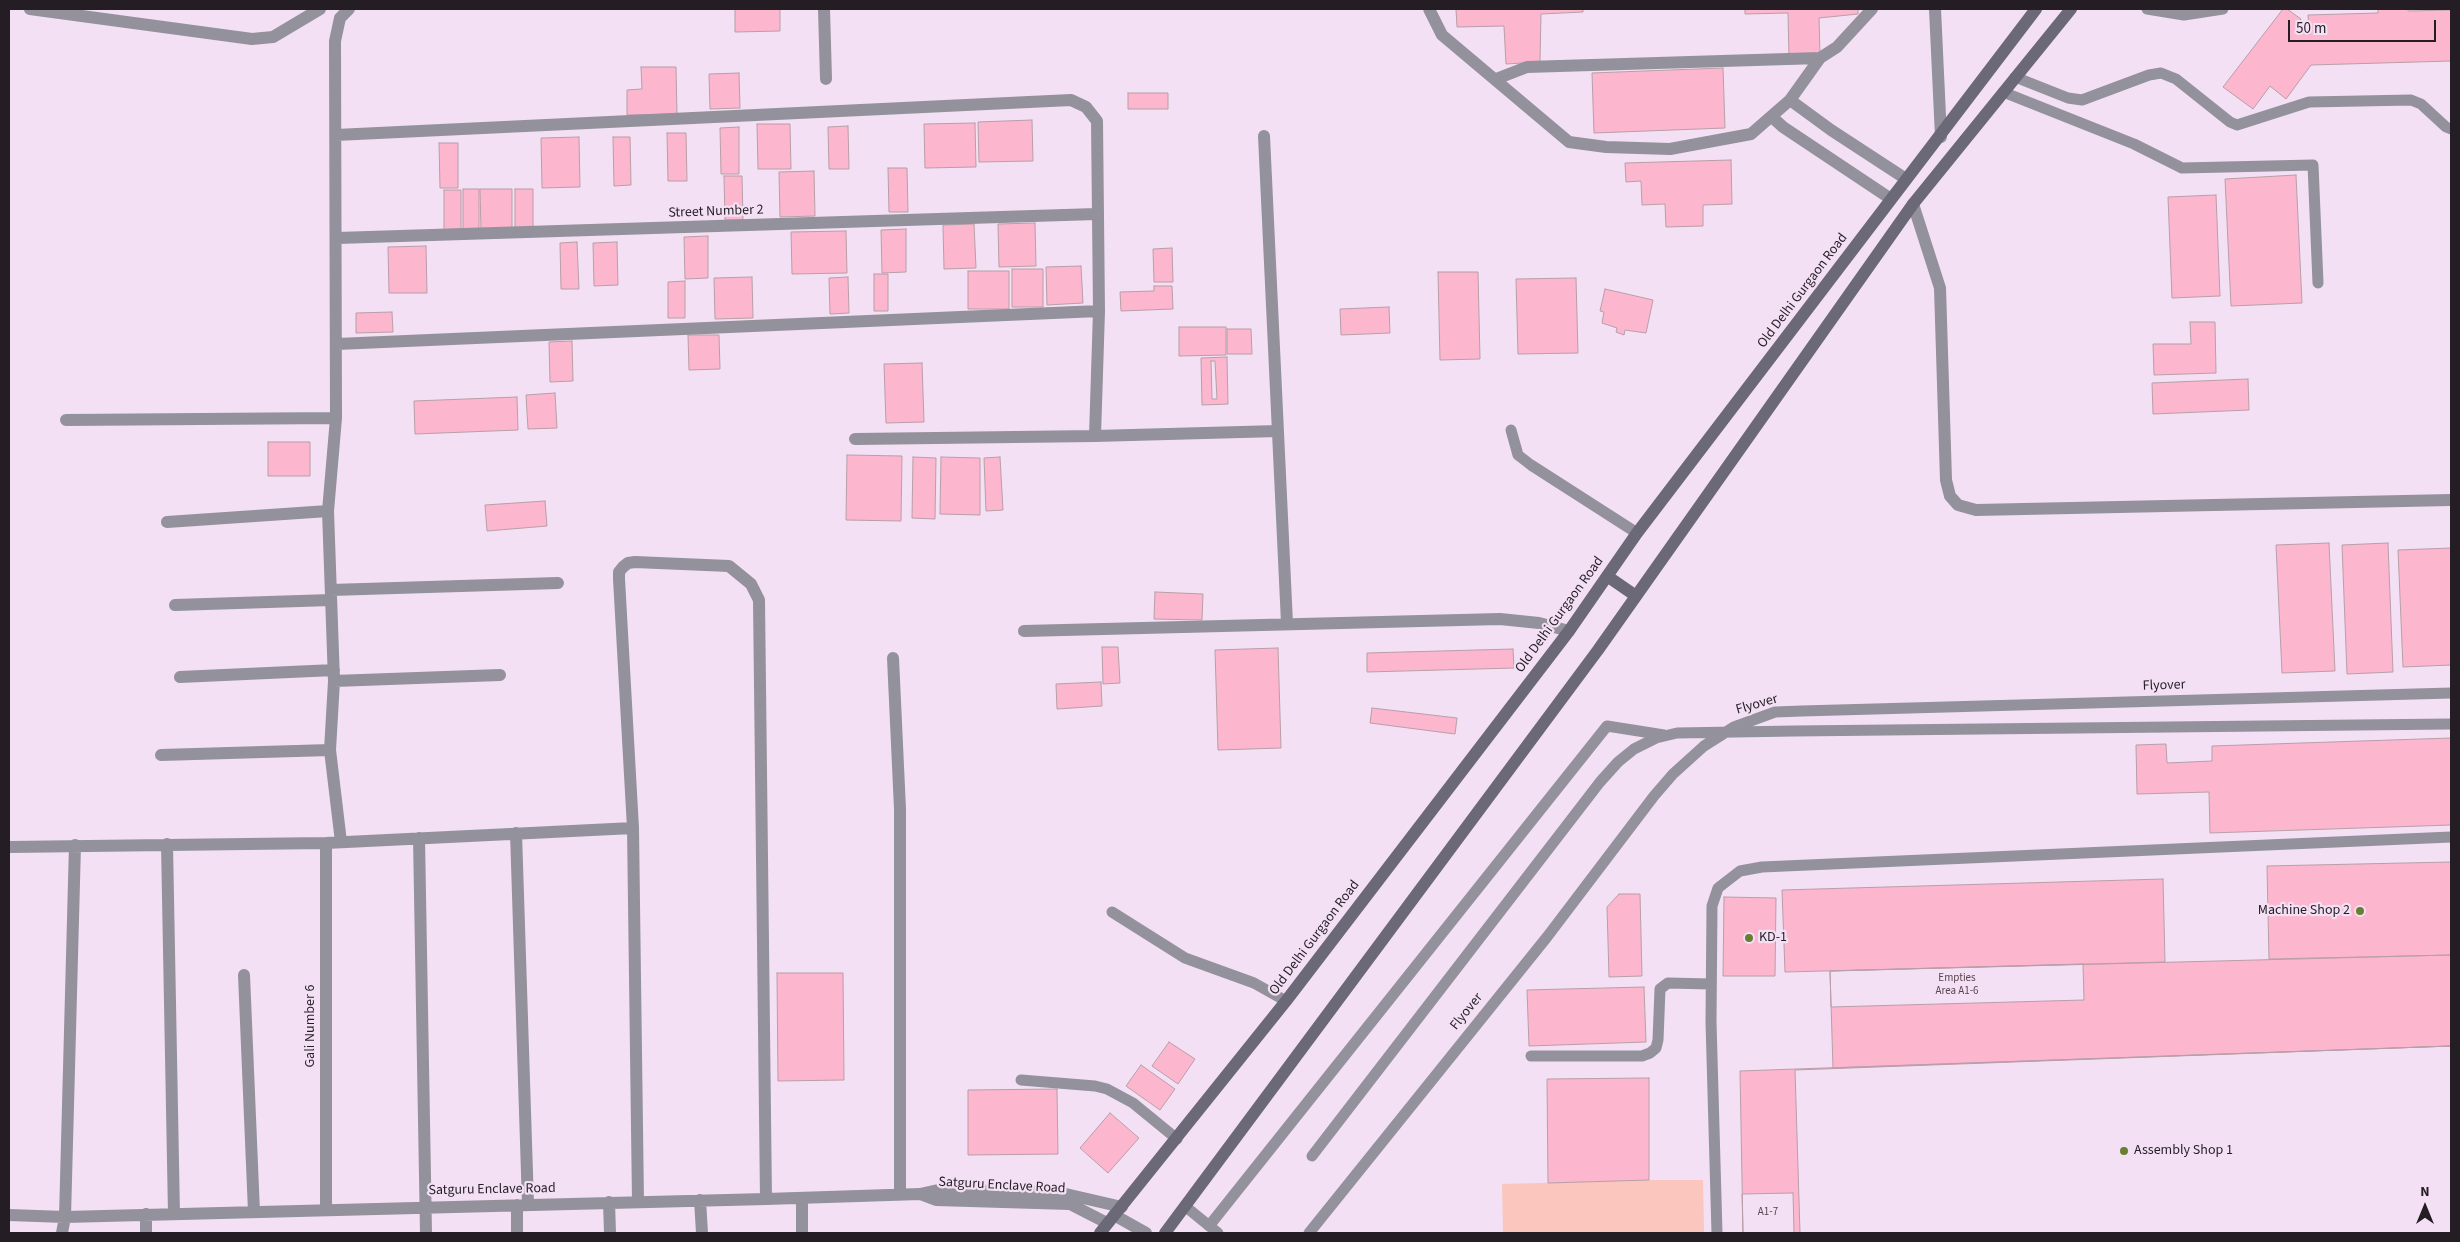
<!DOCTYPE html>
<html>
<head>
<meta charset="utf-8">
<style>
	body { margin:0 }
	#map { position:relative; width:2460px; height:1242px; overflow:hidden; background:#f3e0f4; font-family:"Source Sans 3",sans-serif }
	canvas { display:block }
	.frame { position:absolute; inset:0; border:10px solid #241d24; pointer-events:none }
	.north { position:absolute; left:2400px; top:1182px; width:50px; height:50px; -webkit-text-stroke:4px #f3e0f4; paint-order:stroke; rotate:0deg; font-size:14px; font-weight:700; line-height:20px; text-align:center; color:#241d24 }
	.north::after { content:''; display:block; margin:auto; width:18px; height:22px; background:#241d24; clip-path:polygon(50% 0,100% 100%,50% 72%,0 100%) }
	.scale { position:absolute; left:2288px; top:20px; width:148px; height:22px; box-sizing:border-box; border:2px solid #241d24; border-top:0; padding-left:6px; font-size:15px; line-height:18px; white-space:nowrap; color:#241d24; -webkit-text-stroke:4px #f3e0f4; paint-order:stroke }
</style>
</head>
<body>
<div id="map">
<canvas width="2460" height="1242"></canvas>
<div class="frame"></div>
<div class="north">N</div>
<div class="scale">50 m</div>
</div>
<script>
const g = document.querySelector('canvas').getContext('2d');
g.lineJoin = 'round';
function fill(path, color) {
  g.fillStyle = color;
  g.fill(path, 'evenodd');
}
function poly(rows) {
  const path = new Path2D();
  for (const r of rows) {
    path.moveTo(r[0], r[1]);
    for (let i = 2; i < r.length; i += 2) path.lineTo(r[i], r[i + 1]);
  }
  return path;
}
function trace(path, color, width, dash) {
  g.strokeStyle = color;
  g.lineWidth = width;
  g.lineCap = dash ? 'butt' : 'round';
  g.setLineDash(dash || []);
  g.stroke(path);
}
function drawText(font, color, halo, rows, align = 'center') {
  g.font = font + ' "Source Sans 3",sans-serif';
  g.lineWidth = 4.5;
  g.setLineDash([]);
  g.textBaseline = 'middle';
  g.strokeStyle = halo;
  g.fillStyle = color;
  for (const [text, x, y, turn = 0] of rows) {
    g.save();
    g.translate(x, y);
    g.rotate((+turn || 0) * Math.PI / 180);
    g.textAlign = isNaN(turn) ? turn : align;
    if (halo) g.strokeText(text, 0, 0);
    g.fillText(text, 0, 0);
    g.restore();
  }
}
const green = poly([
	[1649,1180,1703,1180,1704,1233,1503,1233,1502,1184]
]);
const building = poly([
	[735,9,780,9,780,31,735,32,735,9],
	[1456,9,1583,9,1583,12,1541,14,1540,62,1506,64,1504,26,1457,27,1456,9],
	[1745,9,1858,9,1858,14,1819,18,1820,55,1789,56,1788,13,1745,14,1745,9],
	[2283,9,2287,9,2301,19,2296,25,2309,35,2308,15,2378,13,2378,9,2408,9,2408,11,2451,10,2451,61,2311,65,2286,99,2270,86,2253,109,2223,87,2283,9],
	[641,67,676,67,677,114,627,115,627,90,642,89,641,67],
	[1723,68,1725,128,1594,133,1592,73,1723,68],
	[739,73,740,108,710,109,709,74,739,73],
	[1128,93,1168,93,1168,109,1128,109,1128,93],
	[1032,120,1033,161,979,162,978,122,1032,120],
	[975,123,976,167,925,168,924,124,975,123],
	[757,124,790,124,791,169,758,169,757,124],
	[848,126,849,169,829,169,828,127,848,126],
	[739,127,739,174,721,174,720,128,739,127],
	[667,133,686,133,687,181,668,181,667,133],
	[579,137,580,187,542,188,541,138,579,137],
	[613,137,630,137,631,185,614,186,613,137],
	[439,143,458,143,458,188,440,188,439,143],
	[1731,160,1732,204,1703,205,1703,226,1666,227,1665,204,1642,205,1641,181,1626,182,1625,163,1731,160],
	[888,168,907,168,908,212,889,212,888,168],
	[814,171,815,216,780,217,779,172,814,171],
	[2296,175,2302,303,2231,306,2225,179,2296,175],
	[724,176,742,176,743,220,725,220,724,176],
	[463,189,479,189,479,230,463,230,463,189],
	[480,189,512,189,512,230,481,230,480,189],
	[515,189,533,189,533,228,515,228,515,189],
	[444,190,461,190,461,229,444,230,444,190],
	[2216,195,2220,296,2172,298,2168,197,2216,195],
	[1035,223,1036,266,999,267,998,224,1035,223],
	[974,224,976,268,944,269,943,225,974,224],
	[906,229,906,272,882,273,881,230,906,229],
	[846,231,847,273,792,274,791,232,846,231],
	[708,236,708,278,685,279,684,237,708,236],
	[577,242,579,289,561,289,560,243,577,242],
	[617,242,618,285,594,286,593,243,617,242],
	[426,246,427,293,389,293,388,247,426,246],
	[1172,248,1173,282,1154,282,1153,249,1172,248],
	[1081,266,1083,303,1047,305,1046,267,1081,266],
	[1012,269,1043,269,1043,307,1012,307,1012,269],
	[968,271,1009,271,1009,309,968,309,968,271],
	[1438,272,1478,272,1480,359,1440,360,1438,272],
	[874,274,888,274,888,311,874,311,874,274],
	[752,277,753,318,715,319,714,278,752,277],
	[848,277,849,313,830,314,829,278,848,277],
	[1576,278,1578,353,1518,354,1516,279,1576,278],
	[685,281,685,318,668,318,668,282,685,281],
	[1154,286,1172,286,1173,309,1121,311,1120,292,1154,291,1154,286],
	[1605,289,1653,300,1646,333,1625,330,1624,335,1616,332,1617,328,1602,323,1604,312,1600,311,1605,289],
	[1389,307,1390,333,1341,335,1340,309,1389,307],
	[392,312,393,332,356,333,356,313,392,312],
	[2190,322,2215,322,2216,373,2154,375,2153,344,2191,344,2190,322],
	[1179,327,1226,327,1226,355,1179,356,1179,327],
	[1227,329,1251,329,1252,354,1227,354,1227,329],
	[688,335,719,335,720,369,689,370,688,335],
	[572,341,573,381,550,382,549,342,572,341],
	[1227,357,1228,404,1202,405,1201,358,1227,357],
	[1211,361,1215,361,1217,399,1212,399,1211,361],
	[922,363,924,422,886,423,884,364,922,363],
	[2248,379,2249,410,2153,414,2152,383,2248,379],
	[555,393,557,428,528,429,526,395,555,393],
	[517,397,518,430,415,434,414,401,517,397],
	[268,442,310,442,310,476,268,476,268,442],
	[847,455,902,456,901,521,846,520,847,455],
	[913,457,936,458,935,519,912,518,913,457],
	[941,457,980,458,980,515,940,514,941,457],
	[1000,457,1003,510,986,511,984,458,1000,457],
	[545,501,547,526,487,531,485,505,545,501],
	[2329,543,2335,671,2282,673,2276,545,2329,543],
	[2388,543,2393,672,2347,674,2342,545,2388,543],
	[2451,548,2451,665,2403,667,2398,550,2451,548],
	[1155,592,1203,594,1202,620,1154,619,1155,592],
	[1102,647,1118,647,1120,683,1103,684,1102,647],
	[1278,648,1281,748,1218,750,1215,650,1278,648],
	[1513,649,1514,668,1367,672,1367,653,1513,649],
	[1101,682,1102,706,1057,709,1056,684,1101,682],
	[1372,708,1457,718,1455,734,1370,723,1372,708],
	[2451,738,2451,825,2210,833,2209,792,2137,794,2136,745,2166,744,2167,763,2212,761,2212,746,2451,738],
	[2451,862,2451,955,2269,959,2267,866,2451,862],
	[2163,879,2165,962,1785,972,1782,890,2163,879],
	[1619,894,1640,894,1642,976,1609,977,1607,907,1619,894],
	[1724,897,1776,898,1775,976,1723,976,1724,897],
	[2451,955,2451,1046,1833,1068,1830,971,2451,955],
	[2083,964,2084,1000,1831,1007,1830,971,2083,964],
	[777,973,843,973,844,1080,778,1081,777,973],
	[1644,987,1646,1042,1529,1046,1527,990,1644,987],
	[1169,1042,1195,1059,1178,1084,1152,1066,1169,1042],
	[2451,1046,2451,1233,1800,1233,1795,1070,2451,1046],
	[2451,1046,2451,1233,1743,1233,1740,1071,2451,1046],
	[1141,1065,1175,1089,1160,1110,1126,1086,1141,1065],
	[1649,1078,1649,1180,1548,1183,1547,1079,1649,1078],
	[1057,1089,1058,1154,968,1155,968,1090,1057,1089],
	[1110,1113,1139,1138,1108,1173,1080,1148,1110,1113],
	[1793,1193,1794,1233,1743,1233,1742,1194,1793,1193]
]);
const service = poly([
	[2147,9,2184,15,2223,9],
	[2015,77,2068,98,2082,100,2149,75,2161,73,2176,79,2230,122,2237,125,2309,102,2411,100,2421,104,2446,127,2451,129],
	[2003,92,2134,144,2182,168,2313,165,2318,283],
	[1511,430,1518,455,1531,465,1637,533],
	[1112,912,1185,958,1254,983,1286,1001],
	[1531,1056,1642,1056,1650,1053,1656,1048,1658,1040,1660,989,1668,983,1711,984],
	[1021,1080,1095,1086,1107,1089,1133,1103,1177,1139],
	[1312,1156,1600,782,1618,762,1634,749,1656,738,1677,733,1794,731,2451,724],
	[1186,1207,1218,1233],
	[1209,1226,1607,726,1664,735],
	[1309,1233,1547,937,1654,796,1673,774,1704,746,1734,727,1775,712,1802,711,2451,693],
	[1717,1233,1711,1022,1712,906,1718,888,1740,871,1762,867,2451,837]
]);
const minor = poly([
	[30,9,252,39,273,37,320,9],
	[824,9,826,79],
	[1429,9,1442,35,1569,142,1606,147,1670,149,1751,134,1790,100,1820,58],
	[1935,9,1941,137],
	[1496,79,1527,67,1820,58,1837,47,1872,9],
	[1790,100,1831,130,1906,179],
	[1772,117,1783,127,1891,199],
	[336,135,1071,100,1086,107,1097,121,1099,311,1095,436],
	[1264,136,1287,623],
	[1913,204,1940,288,1946,480,1950,496,1958,505,1976,510,2451,500],
	[337,238,1096,214],
	[337,344,1099,311],
	[66,420,336,418],
	[855,439,1095,436,1278,431],
	[167,522,328,511],
	[331,590,558,583],
	[175,605,331,600],
	[1024,631,1500,619,1539,623,1569,631],
	[893,658,900,809,900,1194],
	[180,677,334,670],
	[334,681,500,675],
	[161,755,330,750],
	[516,833,528,1204],
	[419,838,426,1233],
	[341,842,330,750,334,681,328,511,336,418,335,41,340,18,349,9],
	[326,843,326,1210],
	[167,844,174,1214],
	[9,847,326,843,633,828],
	[244,975,254,1212],
	[920,1194,936,1200,1070,1204,1107,1223],
	[802,1198,802,1233],
	[700,1200,702,1233],
	[609,1202,610,1233],
	[638,1202,633,828,619,579,619,572,623,567,628,563,635,562,729,566,751,584,759,600,766,1199],
	[517,1205,517,1233],
	[146,1214,146,1233],
	[9,1215,65,1217,766,1199,920,1194,938,1190,1057,1192,1122,1207],
	[1114,1215,1146,1233],
	[62,1233,65,1217,75,845]
]);
const secondary = poly([
	[1607,576,1636,596],
	[1100,1233,1286,1001,1569,631,1637,533,2036,9],
	[1165,1233,1598,650,1913,204,2071,9]
]);
const markers = [
	[2360,911,5,"#667f33"],
	[1749,938,5,"#667f33"],
	[2124,1151,5,"#667f33"]
];
const numberNames = [
	["Empties",1957,979],
	["Area A1-6",1957,992],
	["A1-7",1768,1213]
];
const streetNames = [
	["Street Number 2",716,212,-2],
	["Old Delhi Gurgaon Road",1803,291,-53],
	["Old Delhi Gurgaon Road",1560,615,-54],
	["Flyover",2164,686,-2],
	["Flyover",1757,705,-16],
	["Old Delhi Gurgaon Road",1315,938,-53],
	["Flyover",1467,1012,-51],
	["Gali Number 6",311,1026,-90],
	["Satguru Enclave Road",1002,1186,3],
	["Satguru Enclave Road",492,1190,-1]
];
const poiNames = [
	["Machine Shop 2",2350,911,"right"],
	["KD-1",1759,938],
	["Assembly Shop 1",2134,1151]
];
fill(green, '#fac6bd');
fill(building, '#fcb7cf');
trace(building, '#b89ea6', 1);
trace(service, '#93919c', 11);
trace(minor, '#93919c', 12);
trace(secondary, '#6b6977', 12);
for (const [x, y, r, color] of markers) {
  const dot = new Path2D();
  dot.arc(x, y, r, 0, 2 * Math.PI);
  g.fillStyle = color;
  g.fill(dot);
  trace(dot, '#f3e0f4', 2);
}
drawText('11px', '#5a444f', null, numberNames);
drawText('14px', '#241d24', '#f3e0f4', streetNames);
drawText('14px', '#241d24', '#f3e0f4', poiNames, 'left');
</script>
</body>
</html>
